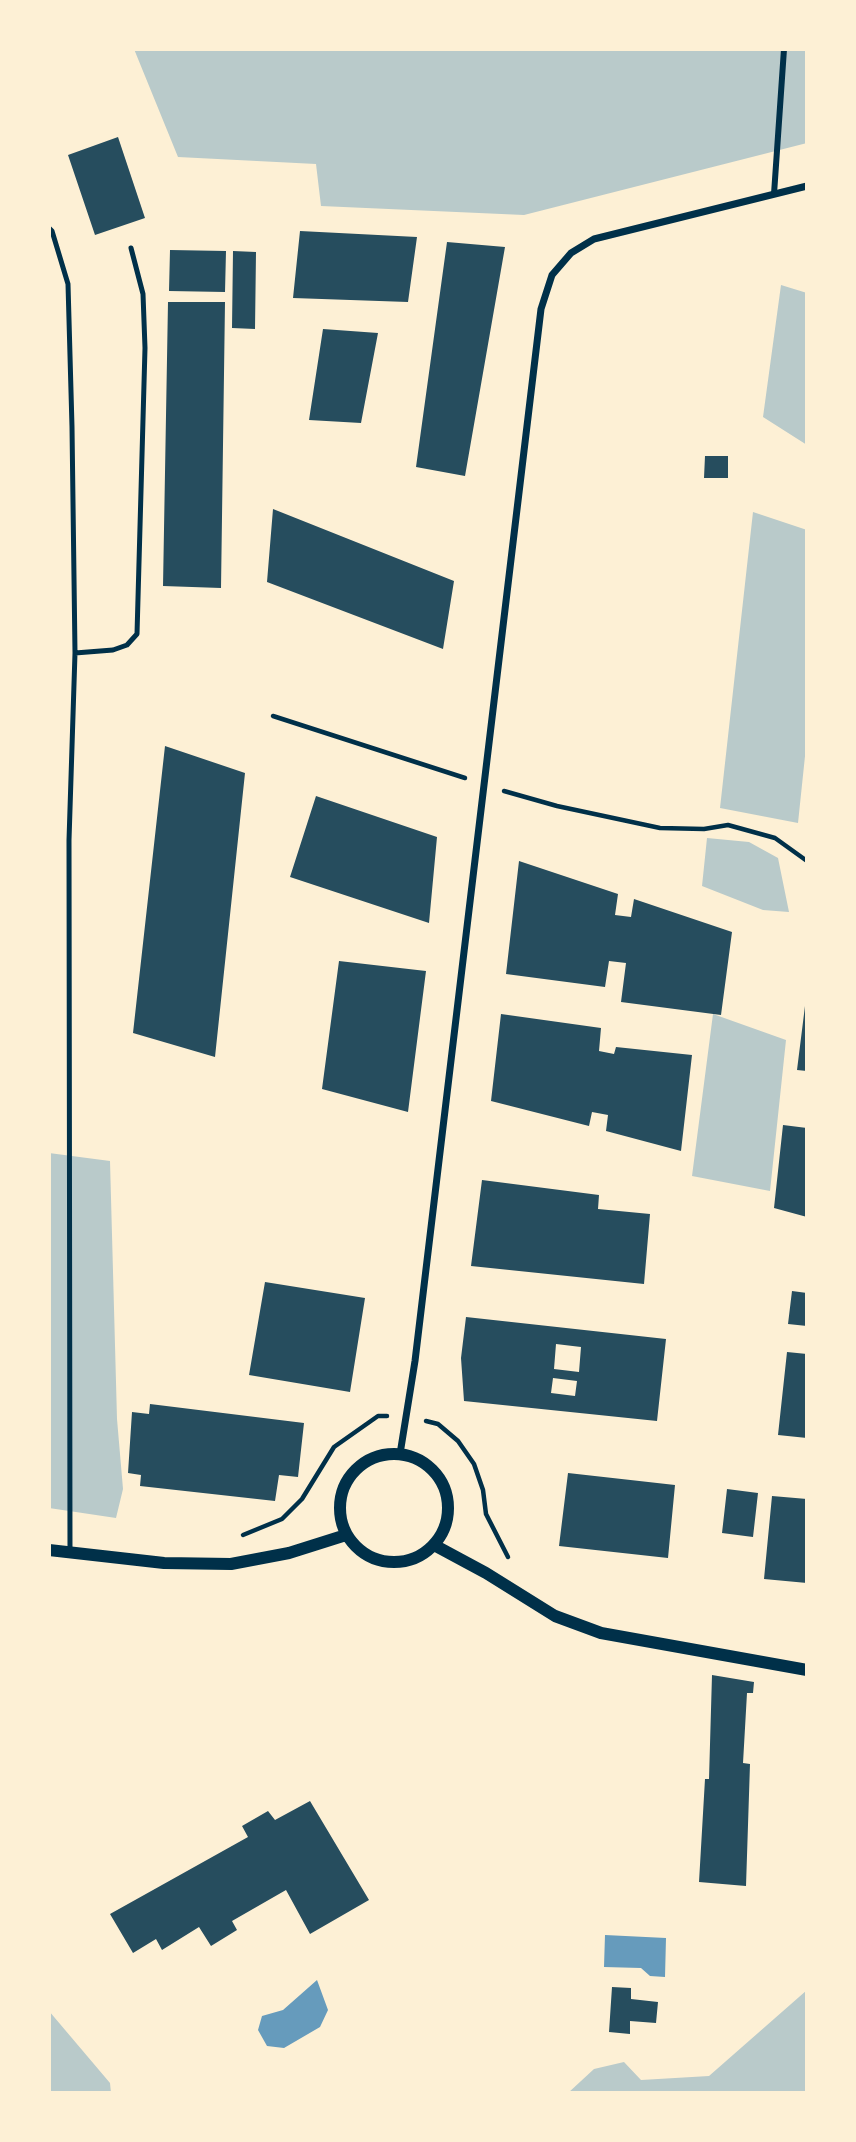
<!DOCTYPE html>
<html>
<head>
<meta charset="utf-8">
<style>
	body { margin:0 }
	#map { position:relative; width:856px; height:2142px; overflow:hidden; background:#fdf0d5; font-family:"Public Sans",sans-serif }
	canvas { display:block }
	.frame { position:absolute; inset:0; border:51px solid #fdf0d5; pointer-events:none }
</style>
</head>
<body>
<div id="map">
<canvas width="856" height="2142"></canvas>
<div class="frame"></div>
</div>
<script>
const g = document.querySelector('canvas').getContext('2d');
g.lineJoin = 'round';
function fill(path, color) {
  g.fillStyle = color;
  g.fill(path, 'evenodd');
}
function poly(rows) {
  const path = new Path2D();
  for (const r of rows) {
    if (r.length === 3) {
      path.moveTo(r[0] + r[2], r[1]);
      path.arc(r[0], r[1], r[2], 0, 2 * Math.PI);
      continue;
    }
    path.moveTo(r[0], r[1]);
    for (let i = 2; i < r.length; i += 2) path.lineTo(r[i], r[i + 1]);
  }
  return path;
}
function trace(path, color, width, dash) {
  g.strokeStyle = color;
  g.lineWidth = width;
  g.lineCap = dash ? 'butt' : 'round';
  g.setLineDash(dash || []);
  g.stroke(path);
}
const green = poly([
	[134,49,807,49,807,143,524,215,321,206,316,164,178,157],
	[781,285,807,293,807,445,763,417],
	[753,512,807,530,807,737,798,823,720,808],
	[707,838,749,842,778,858,789,912,763,910,702,886],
	[713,1014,786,1040,770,1191,692,1176],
	[49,1153,110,1161,117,1419,123,1489,116,1518,49,1508],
	[807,1990,807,2093,568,2093,594,2069,624,2062,641,2080,709,2076],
	[49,2011,110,2083,111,2093,49,2093]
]);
const water = poly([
	[605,1935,666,1938,665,1977,650,1976,641,1968,604,1967],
	[317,1980,328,2010,320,2027,284,2048,267,2046,258,2030,262,2016,283,2010]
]);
const building = poly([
	[118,137,145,218,95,235,68,155],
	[300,231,417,237,408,302,293,298],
	[447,242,505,247,465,476,416,467],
	[170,250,226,251,225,292,169,291],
	[233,251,256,252,255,329,232,328],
	[168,302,225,302,221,588,163,586],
	[323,329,378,333,361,423,309,420],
	[705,456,728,456,728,478,704,478],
	[273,509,454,581,443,649,267,582],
	[165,746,245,773,215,1057,133,1033],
	[316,796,437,837,429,923,290,877],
	[519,861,618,894,615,915,631,917,634,899,732,932,721,1015,621,1002,626,963,609,961,605,987,506,974],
	[339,961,426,971,408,1112,322,1089],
	[805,1006,807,1006,807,1071,797,1070],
	[501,1014,601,1028,599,1051,614,1054,616,1047,692,1055,681,1151,606,1131,608,1115,592,1112,589,1126,491,1101],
	[783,1125,807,1128,807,1217,774,1208],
	[482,1180,599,1195,598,1209,650,1214,644,1284,471,1266],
	[265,1282,365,1298,350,1392,249,1375],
	[792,1291,807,1293,807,1326,788,1324],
	[466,1317,666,1339,657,1421,464,1401,461,1358],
	[556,1344,581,1347,579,1372,554,1369],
	[553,1378,577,1381,575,1396,551,1393],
	[787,1352,807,1354,807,1438,778,1435],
	[150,1404,304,1423,298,1477,279,1475,275,1501,140,1486,141,1475,128,1473,132,1412,149,1414],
	[568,1473,675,1485,668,1558,559,1546],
	[727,1489,758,1493,753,1537,722,1533],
	[772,1496,807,1499,807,1583,764,1579],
	[712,1675,754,1682,753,1693,747,1693,743,1763,750,1764,746,1886,699,1882,705,1779,709,1779],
	[310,1801,369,1900,310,1934,286,1890,232,1921,237,1930,211,1946,199,1927,162,1950,156,1939,133,1953,110,1914,248,1837,242,1826,268,1811,275,1820],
	[612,1987,631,1988,631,1999,658,2002,656,2023,630,2021,630,2034,609,2032]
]);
const path = poly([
	[273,716,465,778],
	[504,791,557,806,660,828,704,829,728,825,775,838,807,861],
	[426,1421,438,1424,458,1441,474,1464,483,1490,486,1514,508,1557],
	[243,1535,282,1519,302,1499,334,1447,378,1416,387,1416]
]);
const service = poly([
	[49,228,52,231,68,284,72,427,75,653,69,840,70,1553],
	[75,653,113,650,127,645,137,634,145,348,143,294,131,248]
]);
const pedestrian = poly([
	[774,194,784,49]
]);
const minor = poly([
	[400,1454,415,1361,541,309,552,275,571,253,594,239,807,186]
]);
const tertiary = poly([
	[394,1508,54],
	[434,1545,486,1573,555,1616,601,1633,807,1670],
	[49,1550,164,1563,231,1564,289,1553,346,1535]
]);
fill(green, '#b9caca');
fill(water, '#669bbc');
fill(building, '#264d5e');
trace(path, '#003049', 4.5);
trace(service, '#003049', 5);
trace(pedestrian, '#003049', 6);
trace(minor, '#003049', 7);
trace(tertiary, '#003049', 12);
</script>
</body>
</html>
